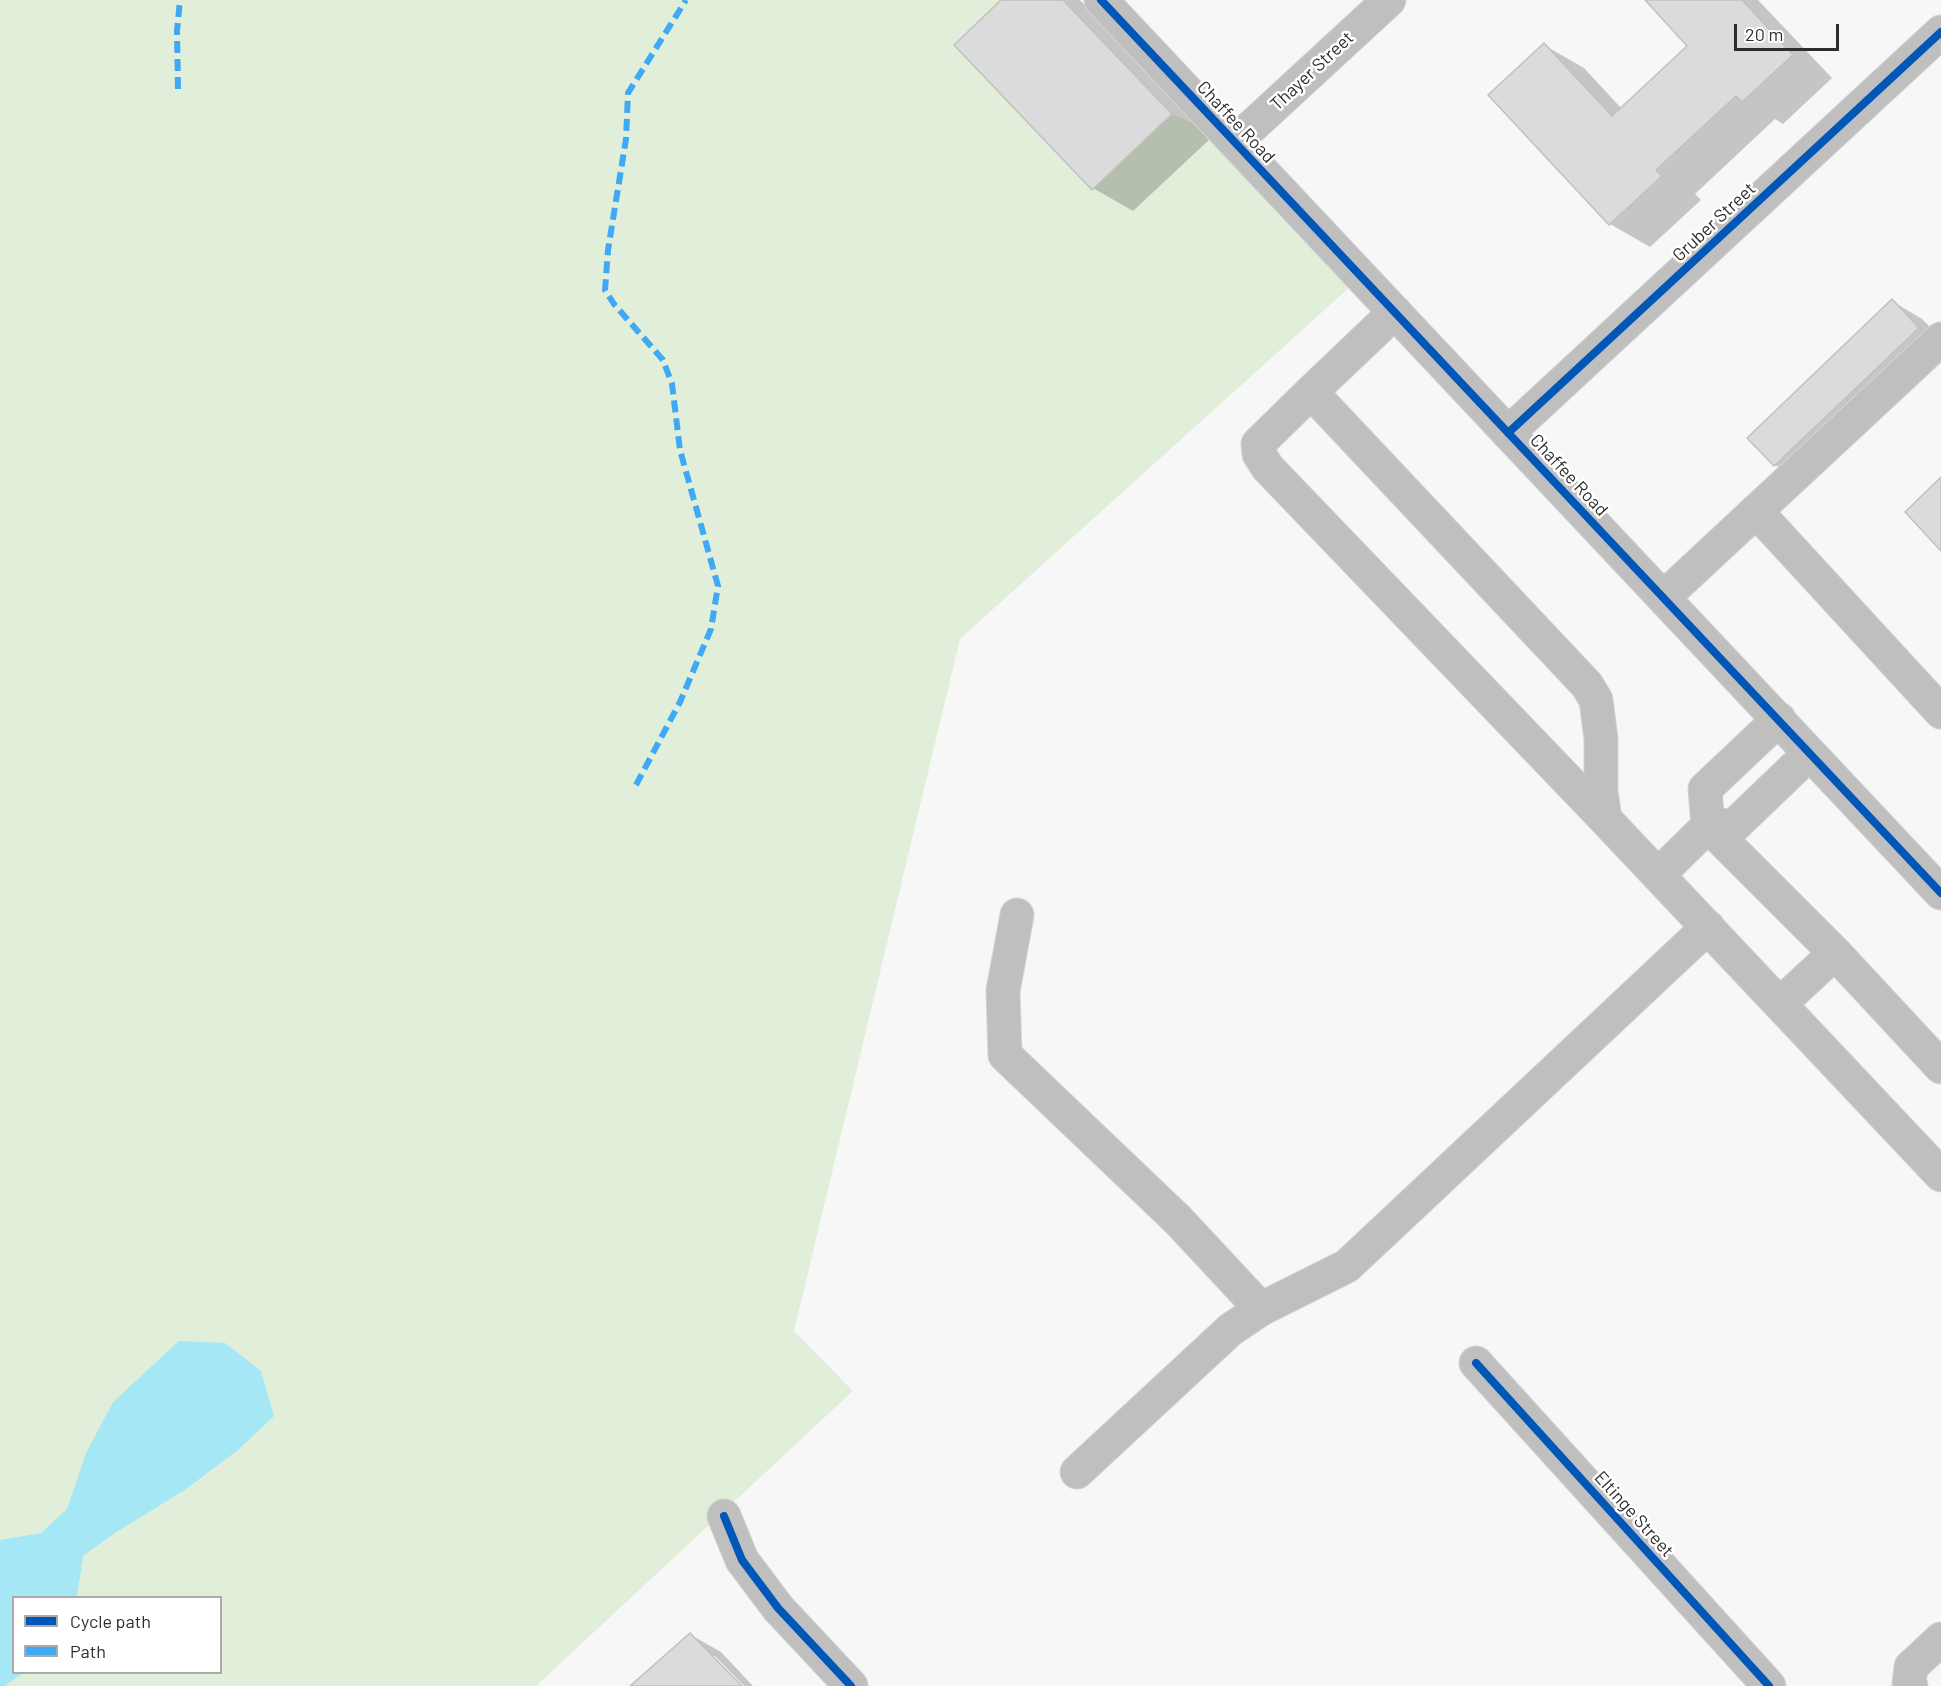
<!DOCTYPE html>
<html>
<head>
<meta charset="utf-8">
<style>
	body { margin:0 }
	#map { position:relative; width:1941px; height:1686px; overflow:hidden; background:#f7f7f8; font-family:Barlow,sans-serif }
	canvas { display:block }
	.legend { position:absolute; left:12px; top:1596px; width:210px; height:78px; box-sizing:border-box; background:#fff; border:2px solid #ababab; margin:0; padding:8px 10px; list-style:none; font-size:18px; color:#2d2d2e }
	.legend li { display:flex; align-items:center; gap:12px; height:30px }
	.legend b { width:30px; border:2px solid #ababab }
	.scale { position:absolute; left:1734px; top:24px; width:105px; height:27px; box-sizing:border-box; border:3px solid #2d2d2e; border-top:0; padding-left:8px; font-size:18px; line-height:21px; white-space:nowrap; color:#2d2d2e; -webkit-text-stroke:4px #fff; paint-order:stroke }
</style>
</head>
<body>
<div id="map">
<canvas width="1941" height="1686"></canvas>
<ul class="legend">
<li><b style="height:8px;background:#0057b8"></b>Cycle path</li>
<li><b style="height:8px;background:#3fa9f5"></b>Path</li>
</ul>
<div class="scale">20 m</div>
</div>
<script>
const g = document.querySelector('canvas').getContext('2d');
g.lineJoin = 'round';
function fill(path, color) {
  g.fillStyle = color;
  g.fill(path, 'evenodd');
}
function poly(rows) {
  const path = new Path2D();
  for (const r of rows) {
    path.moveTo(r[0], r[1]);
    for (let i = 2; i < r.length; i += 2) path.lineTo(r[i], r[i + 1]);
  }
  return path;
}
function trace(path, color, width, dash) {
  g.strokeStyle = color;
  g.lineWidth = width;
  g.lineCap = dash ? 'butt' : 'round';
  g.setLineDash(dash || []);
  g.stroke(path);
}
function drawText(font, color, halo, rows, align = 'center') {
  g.font = font + ' Barlow,sans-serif';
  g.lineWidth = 5;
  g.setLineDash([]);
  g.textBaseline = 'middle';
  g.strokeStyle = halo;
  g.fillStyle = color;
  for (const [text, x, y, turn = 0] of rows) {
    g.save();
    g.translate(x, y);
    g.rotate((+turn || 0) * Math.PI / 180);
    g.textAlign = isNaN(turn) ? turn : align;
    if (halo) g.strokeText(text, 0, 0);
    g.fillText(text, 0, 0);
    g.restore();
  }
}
const green = poly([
	[0,0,1063,0,1172,114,1235,142,1361,277,960,639,794,1331,853,1391,536,1686,0,1686],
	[14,1598,220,1598,220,1672,14,1672]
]);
const water = poly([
	[179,1341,225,1343,261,1371,274,1416,238,1450,183,1491,115,1533,83,1556,77,1597,14,1598,14,1672,23,1673,5,1686,0,1686,0,1540,41,1533,67,1509,86,1453,113,1402]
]);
const shadow = poly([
	[1003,0,1080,0,1211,138,1133,211,1093,188],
	[1647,0,1758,0,1832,78,1783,124,1775,119,1695,194,1701,200,1650,247,1610,224,1544,45,1584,68,1622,109,1689,46],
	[1892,301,1922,319,1941,338,1805,482,1775,465],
	[691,1635,721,1652,753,1686,744,1686,715,1656,711,1656,740,1686,633,1686]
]);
const building = poly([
	[1001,0,1063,0,1172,114,1092,190,954,45,1001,0],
	[1645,0,1742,0,1793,55,1742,102,1736,96,1656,170,1662,176,1609,225,1488,95,1544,43,1612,116,1687,46,1645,0],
	[1892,299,1919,328,1774,466,1747,438,1892,299],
	[1941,477,1941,551,1905,512,1941,477],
	[690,1633,742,1686,630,1686,690,1633]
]);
const minor = poly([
	[1101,0,1941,893],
	[1235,142,1389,0],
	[1311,392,1587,685,1596,700,1601,739,1601,791,1605,819,1268,468,1259,454,1258,444,1311,392,1395,312],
	[1508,433,1941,32],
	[1756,511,1941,712],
	[1664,597,1941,339],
	[1779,719,1705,789,1708,826,1835,953,1941,1067],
	[1605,819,1941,1175],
	[1659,874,1708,826,1735,825,1809,754],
	[1017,915,1003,991,1005,1055,1178,1220,1261,1309],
	[1780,1004,1835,953],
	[1476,1363,1769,1686],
	[1077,1472,1230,1330,1261,1309,1347,1266,1708,927],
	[724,1516,742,1560,778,1608,851,1686],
	[1911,1686,1909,1684,1911,1667,1941,1639]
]);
const quiet = poly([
	[178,89,177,31,180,0],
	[636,785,680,702,711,629,718,586,680,450,672,384,663,360,614,304,605,290,608,250,626,139,628,93,686,0]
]);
const cycleway = poly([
	[1101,0,1941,893],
	[1508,433,1941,32],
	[1476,1363,1769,1686],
	[724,1516,742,1560,778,1608,851,1686]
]);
const streetNames = [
	["Thayer Street",1312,71,-43],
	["Chaffee Road",1236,122,47],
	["Gruber Street",1714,222,-43],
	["Chaffee Road",1569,475,47],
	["Eltinge Street",1634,1514,48]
];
fill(green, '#e1efda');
fill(water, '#a6e7f5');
fill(shadow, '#0003');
fill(building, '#dcdbdc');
trace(building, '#c1c0c1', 1.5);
trace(minor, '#d3d3d4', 35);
trace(minor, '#bfbfc0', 33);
trace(quiet, '#3fa9f5', 6, [12, 6]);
trace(cycleway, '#0057b8', 8);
drawText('18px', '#2d2d2e', '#fff', streetNames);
</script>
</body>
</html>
